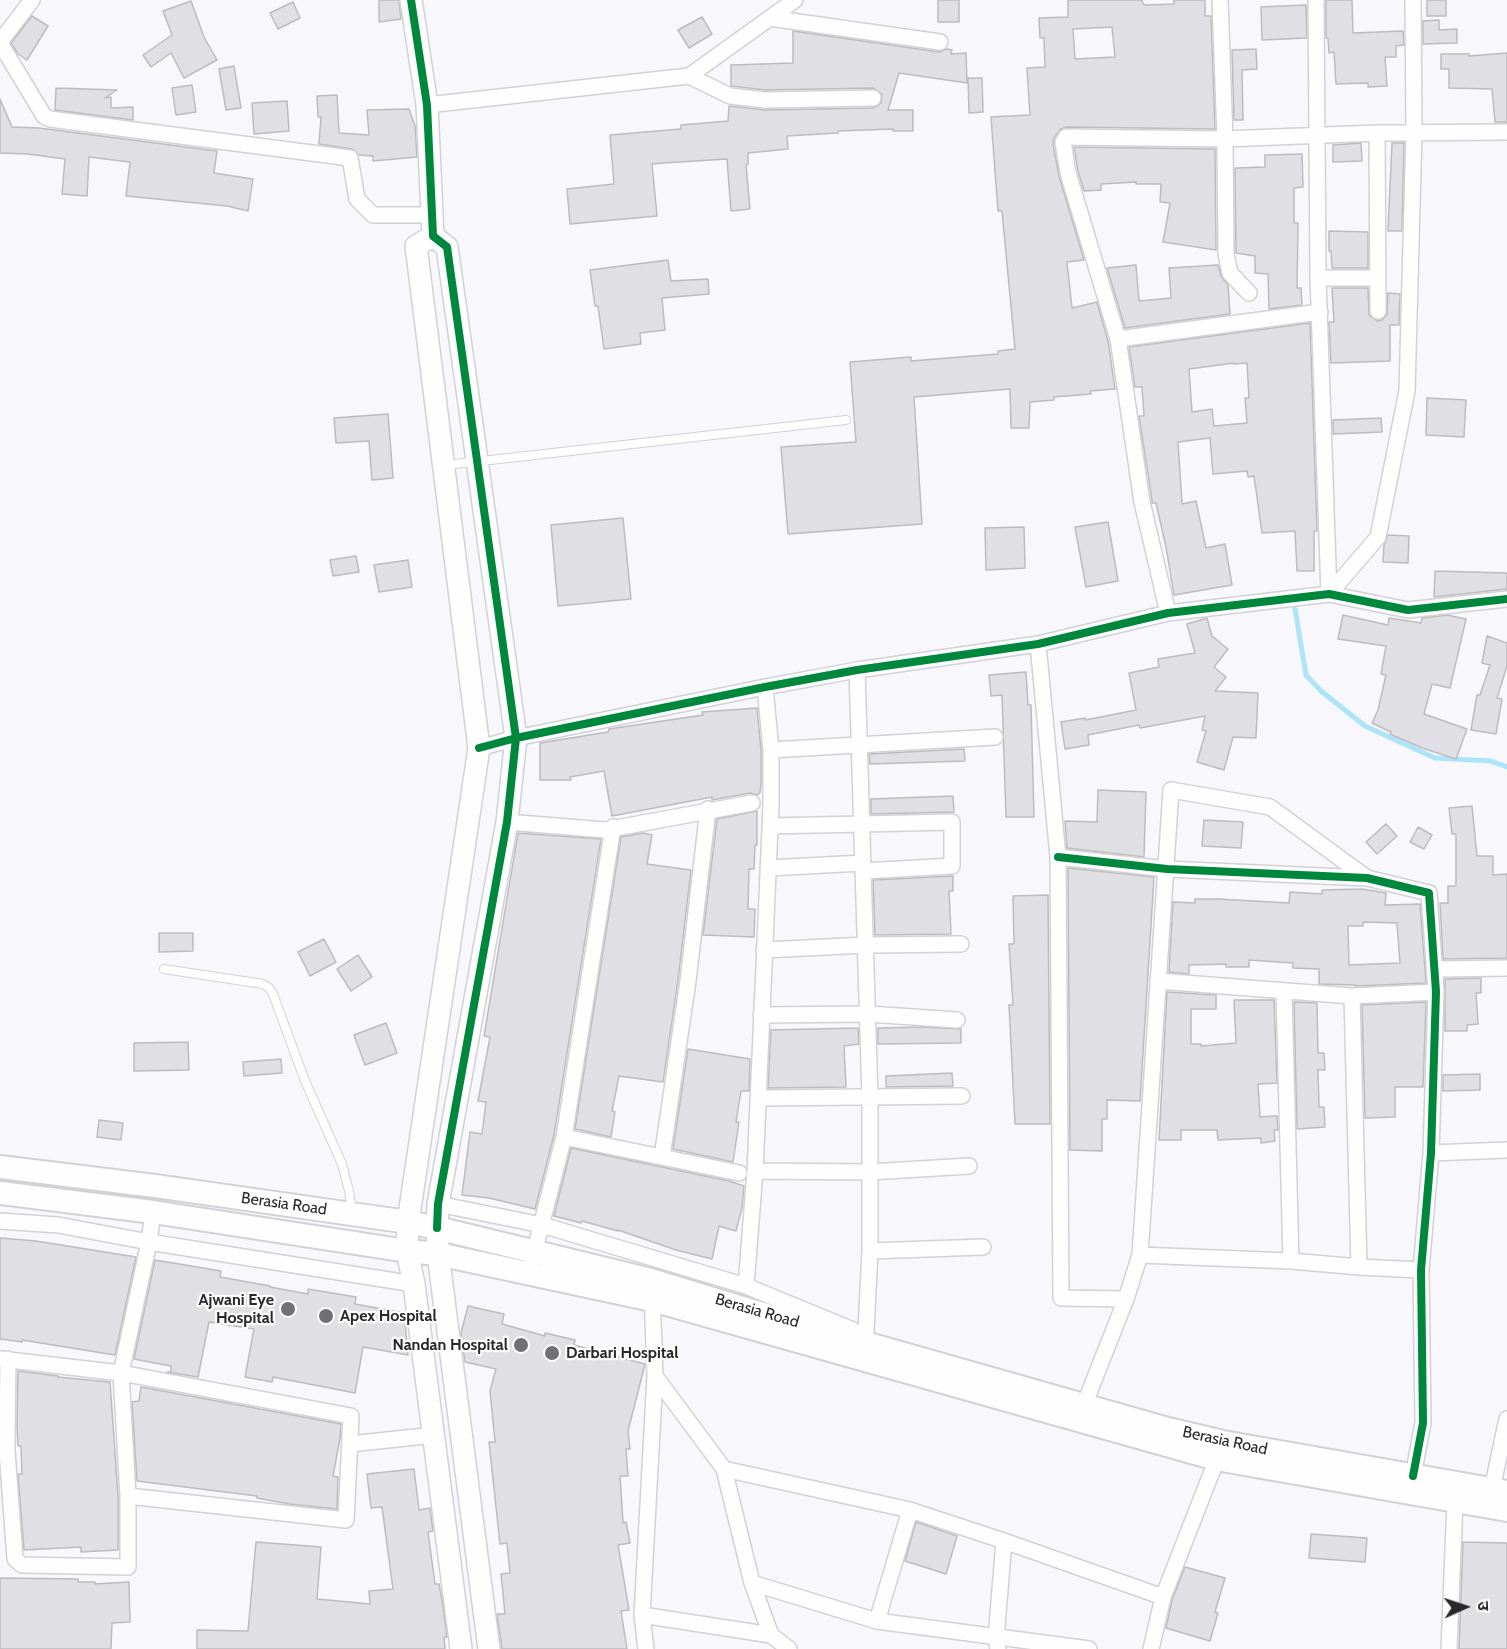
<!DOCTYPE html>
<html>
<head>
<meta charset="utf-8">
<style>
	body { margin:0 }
	#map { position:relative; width:1507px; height:1649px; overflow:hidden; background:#f7f7fc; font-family:Cabin,"Noto Sans Devanagari",sans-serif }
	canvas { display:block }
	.north { position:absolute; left:1435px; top:1577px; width:60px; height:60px; -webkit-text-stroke:4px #fff; paint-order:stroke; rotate:87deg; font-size:16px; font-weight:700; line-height:24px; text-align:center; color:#29292c }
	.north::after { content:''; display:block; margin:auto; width:21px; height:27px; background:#29292c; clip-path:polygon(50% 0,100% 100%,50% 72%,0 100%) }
</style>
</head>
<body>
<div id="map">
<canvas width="1507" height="1649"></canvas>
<div class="north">उ</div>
</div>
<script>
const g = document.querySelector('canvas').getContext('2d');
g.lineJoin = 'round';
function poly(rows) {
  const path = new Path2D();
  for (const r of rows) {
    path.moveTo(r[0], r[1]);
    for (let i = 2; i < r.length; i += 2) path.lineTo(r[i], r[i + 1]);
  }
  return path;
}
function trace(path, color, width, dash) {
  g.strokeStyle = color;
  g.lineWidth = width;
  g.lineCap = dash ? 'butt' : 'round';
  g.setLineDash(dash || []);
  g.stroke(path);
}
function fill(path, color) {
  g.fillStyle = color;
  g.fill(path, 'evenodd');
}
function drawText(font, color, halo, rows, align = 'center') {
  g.font = font + ' Cabin,sans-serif';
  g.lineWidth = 4.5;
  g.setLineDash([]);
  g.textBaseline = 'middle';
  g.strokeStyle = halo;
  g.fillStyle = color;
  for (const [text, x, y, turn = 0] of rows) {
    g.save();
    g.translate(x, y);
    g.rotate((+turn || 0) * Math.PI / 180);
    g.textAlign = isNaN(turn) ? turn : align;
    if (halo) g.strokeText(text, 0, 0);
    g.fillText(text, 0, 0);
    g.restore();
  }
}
const stream = poly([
	[1295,609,1306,675,1321,691,1365,726,1435,758,1491,761,1507,767]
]);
const building = poly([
	[379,0,399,0,401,19,379,22,379,0],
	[938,0,959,0,959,22,938,22,938,0],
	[1068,0,1142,0,1143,4,1146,5,1174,4,1174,0,1205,0,1205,16,1211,16,1215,129,1066,127,1061,129,1054,138,1053,144,1059,176,1084,260,1067,262,1072,308,1097,302,1108,341,1115,389,1090,391,1091,394,1054,397,1054,400,1030,402,1029,428,1011,428,1010,389,914,397,922,524,788,534,781,447,856,442,850,362,911,357,911,361,998,354,998,351,1015,349,1002,211,998,211,991,117,1030,115,1027,68,1045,67,1044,38,1040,38,1039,18,1068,17,1068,0],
	[1112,27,1115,57,1075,59,1073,29,1112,27],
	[1326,0,1352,0,1353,33,1403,31,1404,45,1396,46,1396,57,1385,57,1387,86,1368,87,1368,83,1336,84,1334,52,1329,53,1328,38,1326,38,1326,0],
	[1427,0,1446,0,1446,16,1427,16,1427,0],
	[191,1,204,37,217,60,184,78,171,53,151,67,143,55,172,35,163,11,191,1],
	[293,2,300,18,278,29,270,13,293,2],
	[1306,5,1307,38,1262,40,1261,7,1306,5],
	[32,16,48,26,27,60,18,54,11,43,32,16],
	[702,17,712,34,689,48,678,30,702,17],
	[1439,20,1439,30,1457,29,1457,43,1423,44,1423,21,1439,20],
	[793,31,939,52,947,49,952,50,951,54,966,53,967,83,899,73,888,110,913,110,913,131,893,131,893,129,838,131,838,133,787,136,788,149,748,153,748,164,746,165,750,209,731,211,727,159,663,163,652,164,657,216,570,224,567,189,614,184,610,135,681,129,681,125,728,121,729,106,765,110,873,108,881,103,882,94,873,88,765,90,731,86,731,65,793,63,793,31],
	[1256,49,1257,69,1242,70,1243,120,1234,120,1232,50,1256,49],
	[1507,53,1507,122,1495,122,1492,89,1449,88,1449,69,1441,69,1441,54,1469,54,1469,56,1507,53],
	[234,66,241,108,226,110,219,69,234,66],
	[968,78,982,78,983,112,969,113,968,78],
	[192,85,196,112,176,115,172,88,192,85],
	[56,88,117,90,105,98,111,97,111,108,133,107,133,120,55,110,56,88],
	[337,95,339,133,369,135,367,110,409,109,415,126,417,157,373,161,373,156,359,155,352,149,319,144,321,117,318,117,317,96,337,95],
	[0,99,12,127,39,128,217,151,214,173,253,179,248,211,227,206,126,196,130,162,89,157,87,196,62,194,65,159,28,154,0,153,0,99],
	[287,101,289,131,254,134,252,103,287,101],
	[1361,143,1362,161,1333,162,1333,145,1361,143],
	[1392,143,1404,143,1402,231,1388,231,1392,143],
	[1074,147,1215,149,1216,250,1163,242,1170,203,1160,202,1161,184,1136,184,1136,182,1101,184,1101,190,1084,191,1078,171,1074,147],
	[1302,154,1303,187,1294,188,1294,223,1298,223,1297,288,1301,288,1302,305,1269,309,1268,274,1255,273,1255,256,1236,253,1235,168,1265,167,1265,155,1302,154],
	[1329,231,1368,232,1368,268,1332,268,1331,251,1329,251,1329,231],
	[668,260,671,281,708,279,709,294,662,298,665,330,640,333,641,344,604,349,598,306,595,306,590,270,668,260],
	[1136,265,1139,301,1171,298,1169,268,1218,265,1221,276,1228,285,1230,314,1125,328,1107,268,1136,265],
	[1332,288,1368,288,1369,315,1377,321,1382,320,1387,315,1388,293,1400,294,1399,325,1390,325,1390,361,1331,363,1329,322,1334,322,1332,288],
	[1310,323,1317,531,1314,531,1314,571,1297,571,1295,531,1262,533,1254,476,1248,477,1247,471,1213,474,1210,438,1178,442,1182,504,1196,501,1206,548,1225,544,1232,585,1174,595,1166,547,1156,503,1152,503,1152,500,1139,416,1144,416,1142,387,1135,387,1129,347,1310,323],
	[1234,363,1234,364,1247,363,1249,398,1245,398,1247,423,1214,426,1212,409,1192,412,1189,369,1234,363],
	[1427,398,1466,400,1464,437,1426,435,1427,398],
	[388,414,393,478,372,480,369,441,336,443,334,418,388,414],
	[1381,418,1382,432,1333,434,1333,420,1381,418],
	[623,518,631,599,558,606,551,525,623,518],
	[1108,522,1118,581,1086,587,1075,527,1108,522],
	[1024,527,1025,568,986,570,985,528,1024,527],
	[1388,535,1409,536,1408,563,1383,562,1384,545,1388,535],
	[356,556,359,572,333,576,330,560,356,556],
	[408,560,412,587,379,592,374,565,408,560],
	[1435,571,1507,573,1507,589,1434,597,1435,571],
	[1343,615,1388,625,1389,618,1421,623,1422,618,1447,615,1466,619,1450,688,1432,684,1424,714,1467,729,1456,759,1422,748,1390,734,1391,732,1372,723,1378,710,1386,675,1381,674,1386,646,1338,639,1343,615],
	[1207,618,1212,636,1228,649,1214,667,1226,677,1215,691,1258,693,1256,738,1233,737,1224,770,1197,762,1206,731,1202,730,1205,716,1140,728,1139,725,1088,735,1089,745,1065,749,1061,722,1085,718,1085,720,1136,710,1129,673,1159,667,1158,659,1195,653,1187,624,1207,618],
	[1487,636,1507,643,1507,666,1497,698,1502,699,1496,734,1471,730,1477,695,1480,695,1490,665,1482,663,1487,636],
	[1026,672,1028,705,1031,705,1034,817,1006,817,1002,695,991,696,989,675,1026,672],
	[757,708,761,750,761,783,760,793,757,795,750,793,712,800,712,797,612,816,604,771,570,777,571,780,540,780,540,743,608,732,609,729,703,715,702,712,757,708],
	[964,749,965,761,870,764,869,754,964,749],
	[1098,790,1146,792,1144,857,1067,848,1065,821,1097,822,1098,790],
	[953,796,954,812,871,814,871,799,953,796],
	[1472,806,1477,856,1493,856,1493,875,1507,874,1507,958,1443,959,1440,903,1448,903,1448,886,1456,886,1456,834,1452,834,1449,808,1472,806],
	[757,811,757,845,755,845,754,869,749,869,748,909,755,909,754,937,703,935,717,819,757,811],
	[1204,820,1243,822,1241,848,1202,846,1204,820],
	[1386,824,1397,836,1377,854,1366,842,1386,824],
	[1418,827,1432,835,1424,849,1410,842,1418,827],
	[518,833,601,839,554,1135,535,1209,489,1198,462,1195,470,1132,482,1134,486,1102,478,1101,490,1037,484,1036,518,833],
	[643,833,652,835,647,864,691,870,678,980,663,1082,619,1076,612,1111,615,1112,611,1137,575,1129,621,837,643,833],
	[1068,868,1154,877,1140,1101,1107,1100,1107,1119,1102,1119,1102,1151,1070,1150,1068,868],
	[953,876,953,891,949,891,951,934,875,935,873,880,953,876],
	[1362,889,1386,893,1385,905,1420,904,1426,983,1355,986,1355,985,1319,984,1319,969,1293,968,1293,963,1249,960,1249,967,1226,967,1226,964,1189,965,1189,974,1169,972,1173,902,1195,903,1195,899,1218,899,1289,903,1290,892,1322,894,1322,890,1362,889],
	[1363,922,1397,923,1400,963,1349,965,1348,926,1363,926,1363,922],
	[1048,895,1050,1124,1015,1124,1009,1005,1013,1005,1009,944,1014,944,1013,896,1048,895],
	[159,933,193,933,193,951,159,952,159,933],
	[324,939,336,962,310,976,298,952,324,939],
	[358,955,372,977,351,991,337,969,358,955],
	[1481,978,1481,993,1476,993,1478,1024,1467,1025,1467,1031,1445,1031,1445,979,1481,978],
	[1167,992,1216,995,1216,1009,1191,1009,1191,1044,1201,1044,1201,1046,1236,1043,1234,1000,1274,1000,1277,1083,1258,1084,1260,1117,1277,1116,1278,1130,1274,1130,1275,1141,1261,1143,1261,1138,1218,1140,1217,1130,1181,1130,1181,1140,1159,1140,1167,992],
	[1294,1002,1317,1003,1318,1053,1324,1053,1325,1070,1318,1070,1319,1107,1324,1107,1325,1127,1297,1129,1294,1002],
	[1426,1002,1423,1087,1395,1087,1395,1117,1365,1118,1362,1005,1426,1002],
	[386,1023,397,1053,365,1065,354,1035,386,1023],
	[922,1027,961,1029,961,1043,878,1044,878,1028,922,1027],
	[858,1028,859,1044,844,1046,846,1087,768,1088,771,1030,858,1028],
	[188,1042,189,1070,134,1071,134,1043,188,1042],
	[688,1049,750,1059,749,1091,741,1091,736,1122,739,1122,733,1162,673,1149,688,1049],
	[281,1059,282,1073,244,1076,243,1062,281,1059],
	[952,1073,953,1086,886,1087,886,1076,952,1073],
	[1480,1074,1480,1090,1443,1091,1443,1075,1480,1074],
	[99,1120,123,1123,121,1140,97,1137,99,1120],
	[571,1148,729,1181,744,1186,742,1208,736,1231,719,1226,712,1259,676,1250,618,1230,618,1231,582,1221,581,1223,554,1216,571,1148],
	[0,1238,36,1241,136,1257,115,1355,22,1340,22,1342,0,1339,0,1238],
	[155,1260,221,1271,220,1277,270,1286,270,1287,308,1294,308,1289,356,1297,355,1304,404,1313,408,1355,363,1347,355,1393,273,1377,272,1382,245,1377,254,1329,209,1322,198,1377,167,1372,171,1372,171,1366,134,1359,155,1260],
	[468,1306,504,1314,502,1324,545,1336,545,1333,575,1340,574,1345,645,1364,628,1431,630,1449,626,1449,628,1476,620,1476,623,1523,626,1522,630,1543,618,1545,629,1610,621,1611,627,1649,502,1649,497,1614,505,1614,501,1574,510,1573,507,1543,500,1544,489,1442,495,1442,490,1391,496,1369,465,1362,461,1333,468,1306],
	[18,1371,58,1376,58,1377,110,1382,118,1496,118,1550,81,1552,81,1547,24,1550,18,1474,22,1474,21,1446,18,1446,17,1426,18,1371],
	[141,1387,341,1424,340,1438,333,1476,338,1477,337,1509,289,1504,257,1498,257,1496,137,1481,132,1402,139,1401,141,1387],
	[414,1469,419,1510,430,1508,433,1531,428,1532,435,1584,439,1584,442,1600,447,1637,444,1637,445,1649,197,1649,197,1630,248,1631,256,1542,321,1547,317,1599,370,1604,369,1591,393,1589,382,1507,371,1508,367,1474,414,1469],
	[916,1522,957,1536,946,1574,905,1561,916,1522],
	[1311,1534,1367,1538,1365,1562,1309,1558,1311,1534],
	[1463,1542,1507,1543,1507,1649,1459,1649,1463,1542],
	[1185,1567,1225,1578,1215,1612,1218,1613,1210,1641,1166,1628,1172,1600,1185,1567],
	[0,1578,78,1579,78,1582,95,1582,95,1584,129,1582,130,1622,112,1623,111,1649,0,1649,0,1578]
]);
const lane = poly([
	[446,465,846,420],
	[164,969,263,984,269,988,273,994,305,1081,342,1164,349,1191,352,1212]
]);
const street = poly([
	[1220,0,1225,139,1226,254,1230,273,1249,293],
	[1316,0,1318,278,1329,594],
	[770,18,940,42],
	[0,42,32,0],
	[0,43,44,116,50,119,350,158,357,199,373,215,432,215],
	[689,76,730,96,765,100,873,98],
	[427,105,689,76,795,0],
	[1377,133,1378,311],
	[1318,278,1378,278],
	[1118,339,1320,312],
	[1329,594,1378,537,1407,391,1414,132,1413,0],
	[1168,613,1142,502,1118,339,1068,173,1063,142,1066,137,1225,139,1377,133,1507,132],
	[1038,644,1058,857,1061,1298,1126,1299],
	[857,670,870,1099,870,1251,865,1351],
	[479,748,516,738,765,687,857,670,1038,644,1168,613,1329,594,1408,610,1507,599],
	[771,750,995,737],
	[507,822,605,830,752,803],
	[770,826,952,822,952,866,863,871],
	[1058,857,1167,869,1367,878,1429,893,1436,992,1431,1153,1421,1270,1423,1423,1413,1476],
	[768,868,863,863],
	[764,950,866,945,961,944],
	[1436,969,1507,968],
	[1158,981,1352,996,1436,992],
	[1284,992,1291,1261],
	[1352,996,1359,1267],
	[761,1015,869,1014,957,1020],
	[758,1098,962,1096],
	[564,1137,739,1173],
	[1431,1153,1507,1150],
	[662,1157,688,981,708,809],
	[755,1171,870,1172,969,1166],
	[438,1204,542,1225,746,1286,853,1330],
	[0,1221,58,1225,149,1242,414,1284],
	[870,1251,983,1247],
	[1140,1255,1291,1261,1359,1267,1421,1270],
	[532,1261,564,1137,613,827],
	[746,1286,755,1171,771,805,771,750,765,687],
	[0,1359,121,1373,351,1416,346,1520,128,1496],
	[8,1359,7,1451,15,1559,22,1565,128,1567,128,1496,121,1373,149,1242,153,1212],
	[655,1376,724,1469,752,1583,771,1635],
	[1081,1413,1126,1299,1140,1255,1171,790,1270,807,1367,878],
	[350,1444,434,1435],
	[724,1469,910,1510,1004,1541,1163,1597],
	[1492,1489,1507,1419],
	[752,1583,877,1621,1089,1649],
	[642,1615,771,1635,789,1649],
	[877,1621,910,1510],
	[646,1649,642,1615,655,1376,652,1292],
	[998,1649,996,1638,1004,1541],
	[1151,1649,1163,1597,1220,1451],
	[1449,1649,1455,1501,1457,1493]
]);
const secondary = poly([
	[411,0,427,105,433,236,447,247,516,738,507,822,438,1204,437,1228,438,1254,489,1649],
	[433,236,416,246,479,748,408,1222,407,1251,414,1284,461,1649]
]);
const primary = poly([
	[0,1167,155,1186,408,1222,437,1228,651,1280,749,1310,1168,1429,1223,1442,1507,1492],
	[0,1193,153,1212,407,1251,438,1254,652,1300,1216,1459,1507,1510]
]);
const cycleway = poly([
	[411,0,427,105,433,236,447,247,516,738,507,822,438,1204,437,1228],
	[479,748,516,738,765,687,857,670,1038,644,1168,613,1329,594,1408,610,1507,599],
	[1058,857,1167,869,1367,878,1429,893,1436,992,1431,1153,1421,1270,1423,1423,1413,1476]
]);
const markers = [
	[288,1309,8,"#717175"],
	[326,1316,8,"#717175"],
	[521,1345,8,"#717175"],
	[552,1353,8,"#717175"]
];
const streetNames = [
	["Berasia Road",284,1204,8],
	["Berasia Road",757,1311,16],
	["Berasia Road",1225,1441,12]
];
const poiNames = [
	["Ajwani Eye",274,1300],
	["Hospital",274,1318],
	["Apex Hospital",340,1316,"left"],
	["Nandan Hospital",508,1345],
	["Darbari Hospital",566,1353,"left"]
];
trace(stream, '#ace4f8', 5);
fill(building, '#e0e0e4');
trace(building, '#bcbcc0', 1.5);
trace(lane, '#d2d2d6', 10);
trace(street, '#d2d2d6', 18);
trace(secondary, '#d2d2d6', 24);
trace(primary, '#d2d2d6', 26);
trace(lane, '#fefeff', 8);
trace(street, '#fefeff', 15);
trace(secondary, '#fefeff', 21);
trace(primary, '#fefeff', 22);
trace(cycleway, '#00873e', 8);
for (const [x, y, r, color] of markers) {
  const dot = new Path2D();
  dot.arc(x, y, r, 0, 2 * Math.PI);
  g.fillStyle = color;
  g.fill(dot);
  trace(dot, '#fff', 2);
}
drawText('16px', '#29292c', '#fff', streetNames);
drawText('bold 16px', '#29292c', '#fff', poiNames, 'right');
</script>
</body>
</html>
